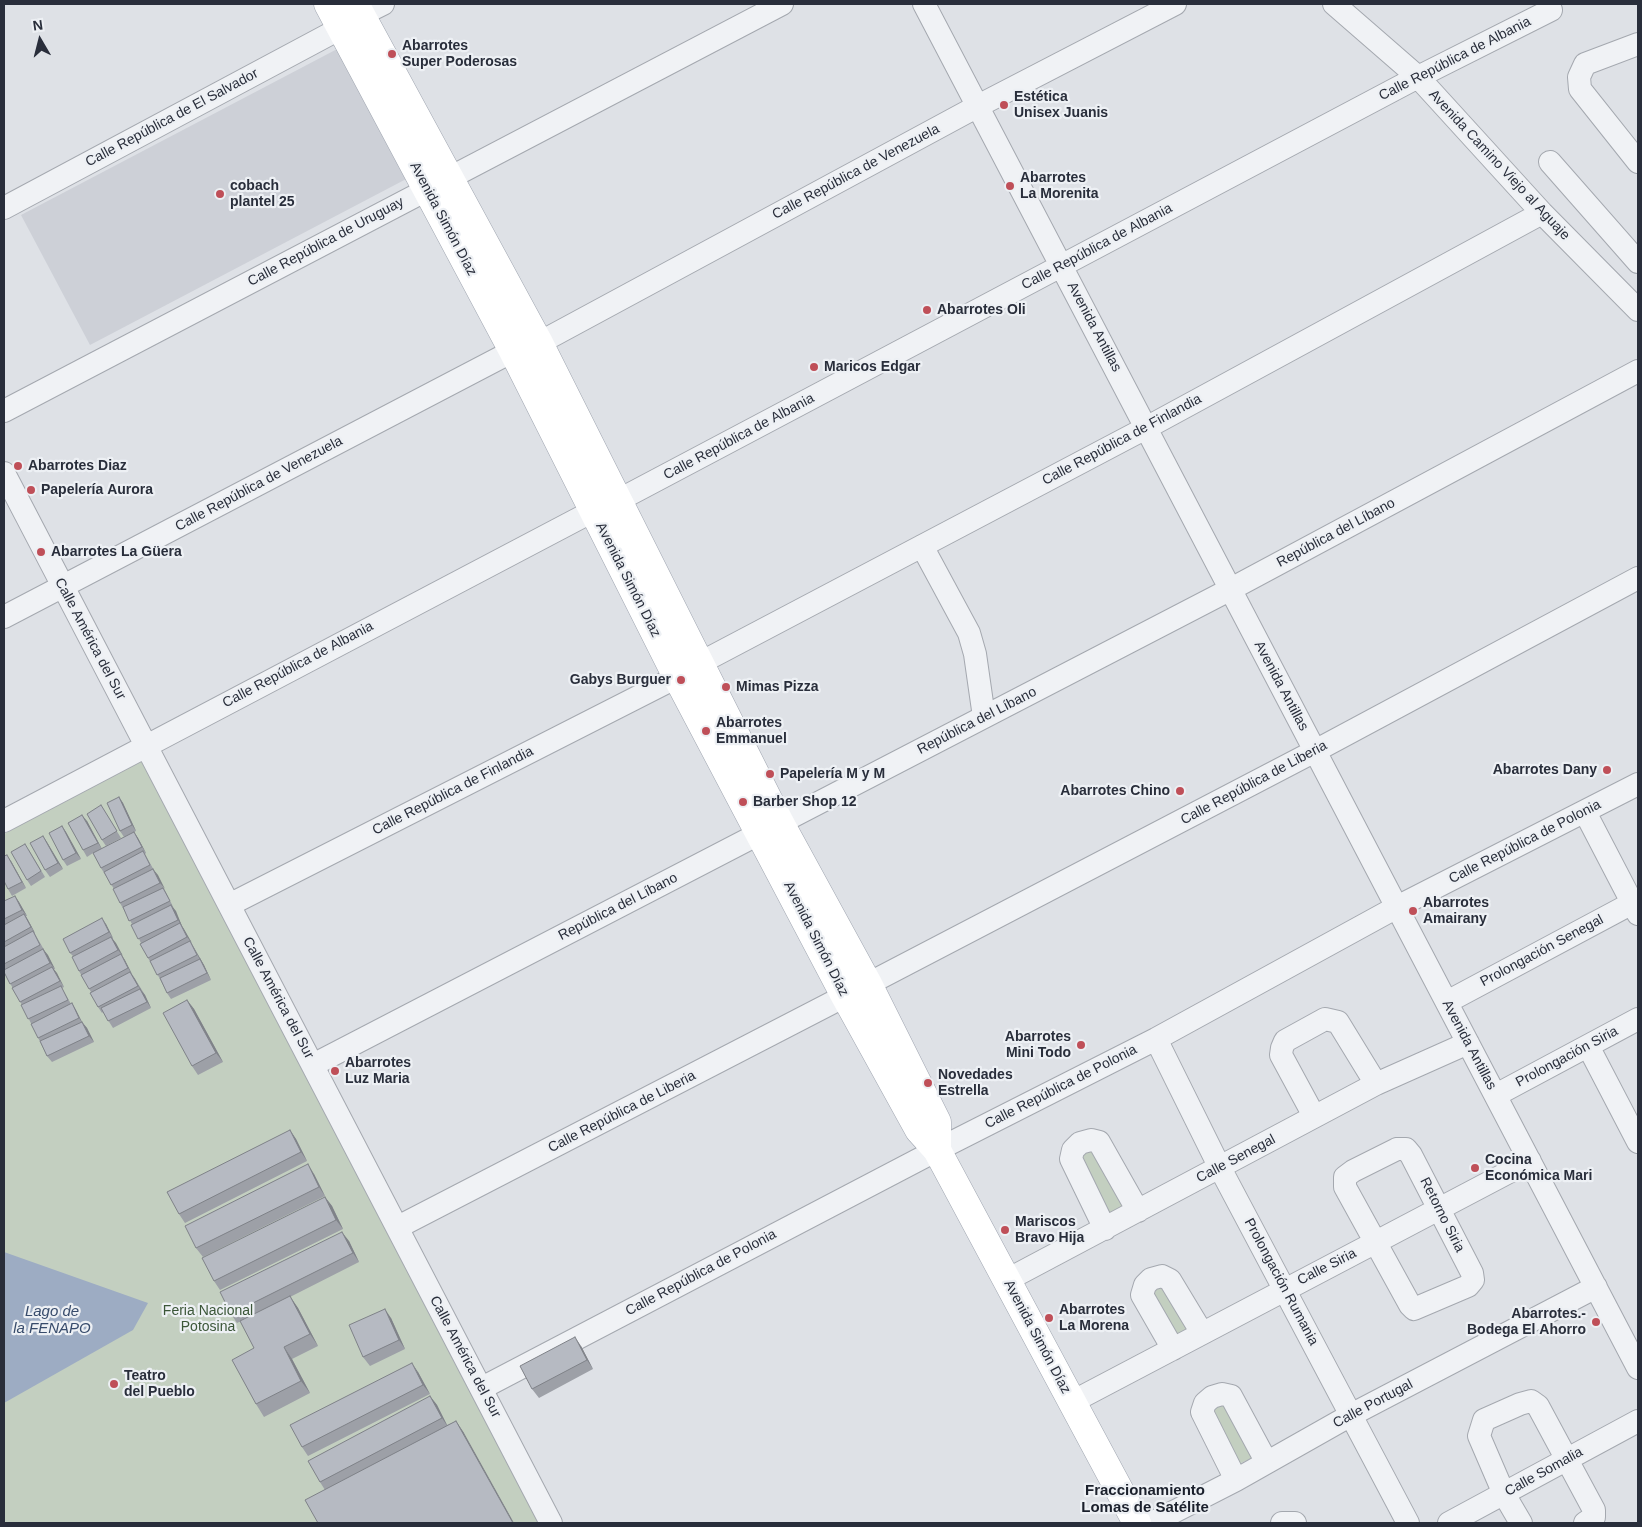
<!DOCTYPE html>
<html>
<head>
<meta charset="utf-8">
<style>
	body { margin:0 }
	#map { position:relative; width:1642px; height:1527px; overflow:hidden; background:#dee1e6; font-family:Helvetica,sans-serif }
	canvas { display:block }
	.frame { position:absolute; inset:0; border:5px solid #292e3b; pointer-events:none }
	.north { position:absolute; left:15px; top:15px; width:50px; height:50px; -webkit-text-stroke:4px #edf0f4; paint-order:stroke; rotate:352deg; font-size:14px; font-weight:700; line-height:20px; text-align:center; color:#292e3b }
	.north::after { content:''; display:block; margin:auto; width:18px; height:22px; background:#292e3b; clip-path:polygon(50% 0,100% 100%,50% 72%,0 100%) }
</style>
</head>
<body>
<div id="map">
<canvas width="1642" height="1527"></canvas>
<div class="frame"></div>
<div class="north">N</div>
</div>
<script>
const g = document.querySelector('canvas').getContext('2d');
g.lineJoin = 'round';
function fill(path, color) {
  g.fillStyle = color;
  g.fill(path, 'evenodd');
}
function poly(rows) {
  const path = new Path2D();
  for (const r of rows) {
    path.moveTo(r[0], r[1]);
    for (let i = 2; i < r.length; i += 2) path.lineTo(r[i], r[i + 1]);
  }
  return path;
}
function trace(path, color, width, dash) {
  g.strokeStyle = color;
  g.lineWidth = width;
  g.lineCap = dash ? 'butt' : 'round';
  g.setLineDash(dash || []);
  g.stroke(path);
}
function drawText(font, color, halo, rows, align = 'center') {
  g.font = font + ' Helvetica,sans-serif';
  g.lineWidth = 4.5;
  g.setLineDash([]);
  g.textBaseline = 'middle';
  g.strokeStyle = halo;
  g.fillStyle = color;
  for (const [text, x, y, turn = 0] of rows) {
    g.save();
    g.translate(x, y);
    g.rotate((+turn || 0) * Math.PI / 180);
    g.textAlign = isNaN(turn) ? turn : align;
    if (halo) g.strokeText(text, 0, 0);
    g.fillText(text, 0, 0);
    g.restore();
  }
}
const built = poly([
	[341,47,410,177,90,345,21,215]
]);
const green = poly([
	[144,757,545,1523,4,1523,4,834],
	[1094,1145,1128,1205,1107,1215,1074,1157],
	[1164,1277,1191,1327,1172,1338,1144,1287],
	[1233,1400,1260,1454,1239,1464,1211,1408]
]);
const water = poly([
	[4,1252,148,1303,133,1330,4,1403]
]);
const minor = poly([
	[924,4,1638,1368],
	[1334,4,1418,77,1542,213,1638,310],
	[361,15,383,4],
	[1638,44,1585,64,1579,77,1580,89,1638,162],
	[1550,162,1638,262],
	[4,208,341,28],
	[539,343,978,106,1175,4],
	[4,411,782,4],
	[4,473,551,1523],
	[617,501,1418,77,1551,10],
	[922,546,969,633,975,654,984,717],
	[4,617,513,351],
	[700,663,1146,428,1542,213],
	[1585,812,1638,914],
	[4,821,593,511],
	[229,905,677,677],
	[868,984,1315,751,1638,578],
	[1447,1002,1638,900],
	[1156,1039,1220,1168,1408,1523],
	[1588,1046,1638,1142],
	[313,1065,1231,589,1638,371],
	[1496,1095,1638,1019],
	[1314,1116,1281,1055,1282,1048,1285,1041,1325,1019,1338,1022,1376,1084],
	[1397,1149,1406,1149,1411,1155,1472,1273,1473,1280,1468,1286,1414,1309,1410,1305,1345,1187,1345,1177,1353,1171,1397,1149],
	[398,1227,845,996],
	[1105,1229,1071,1159,1073,1150,1080,1143,1091,1140,1099,1142,1138,1211],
	[1007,1280,1376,1084,1468,1043],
	[1173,1349,1142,1295,1145,1285,1151,1279,1162,1276,1170,1280,1202,1333],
	[482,1388,937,1150,1156,1039,1397,907,1638,784],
	[1072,1402,1530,1161],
	[1236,1480,1202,1412,1205,1403,1212,1397,1222,1394,1231,1396,1266,1461],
	[1152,1523,1236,1480,1351,1415,1596,1287],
	[1282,1523,1295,1523],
	[1449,1523,1638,1421],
	[1521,1523,1504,1494,1479,1436,1484,1420,1520,1404,1531,1401,1538,1406,1594,1510,1594,1517,1585,1523]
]);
const major = poly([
	[328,4,513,351,677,677,845,996,919,1130,937,1150,1137,1523],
	[355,4,539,343,780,823,868,984,937,1122,937,1150]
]);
const wall = poly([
	[119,797,123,803,136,831,124,837,120,831],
	[101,805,121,838,106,846,102,840],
	[87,821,102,849,134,832,138,838,146,853,145,854,167,894,182,926,201,960,204,965,211,980,171,999,167,993,160,979,148,958,132,924,120,903,114,889,101,868,93,853,87,857,83,850],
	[62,826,66,832,81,859,67,866,63,860],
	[43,836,63,869,50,877,45,870],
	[29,850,45,877,31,886,27,880],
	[11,861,26,888,12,896,8,889],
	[15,896,19,902,27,916,26,916,35,933,35,934,55,969,54,969,64,987,62,988,71,1004,72,1003,76,1010,82,1022,87,1028,94,1042,52,1062,47,1056,22,1005,4,972,4,901],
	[106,924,113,938,113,939,132,974,145,995,151,1008,113,1028,103,1012,102,1013,98,1007,91,992,79,971,73,956,70,953],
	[187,1000,194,1009,223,1062,198,1075,192,1066],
	[290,1130,296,1139,307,1161,185,1223,179,1214],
	[314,1174,325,1196,203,1257,196,1248],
	[325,1197,332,1206,343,1229,220,1290,214,1281],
	[349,1241,359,1262,290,1297,298,1308,318,1346,292,1359,310,1393,264,1417,256,1404,254,1348,241,1321,237,1323,231,1314],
	[391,1318,405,1349,370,1366,363,1357],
	[581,1346,593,1369,539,1398,532,1389],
	[418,1372,430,1394,308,1456,302,1447],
	[430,1396,437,1405,447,1425,456,1421,464,1433,325,1490,320,1482]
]);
const shadedWall = poly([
	[119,797,123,803,136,831,132,825],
	[82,815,87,821,102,849,98,843],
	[62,826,66,832,81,859,76,853],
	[134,832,138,838,146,853,142,847],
	[43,836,47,842,63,869,58,863],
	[7,855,11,861,26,888,22,882],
	[153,869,158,875,165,889,160,883],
	[15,896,19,902,27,916,22,910],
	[171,905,176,911,182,926,178,920],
	[24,914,28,920,35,933,31,927],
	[102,918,106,924,113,938,109,932],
	[180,923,184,929,192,943,187,937],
	[111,937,116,943,123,956,118,950],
	[190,941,204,965,211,980,207,973],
	[43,949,48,955,55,969,50,963],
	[121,954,125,960,132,974,128,968],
	[52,967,57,973,64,987,60,981],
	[130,972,135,979,142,992,138,986],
	[140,989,145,995,151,1008,147,1002],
	[187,1000,194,1009,223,1062,216,1053],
	[72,1003,76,1010,83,1024,79,1018],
	[82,1022,87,1028,94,1042,89,1036],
	[290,1130,296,1139,307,1161,301,1152],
	[308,1164,314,1174,325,1196,319,1187],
	[325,1197,332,1206,343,1229,336,1220],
	[342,1232,349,1241,359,1262,353,1253],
	[290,1296,298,1308,318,1346,310,1334],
	[385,1309,391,1318,405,1349,399,1340],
	[575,1337,581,1346,593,1369,587,1360],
	[284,1347,292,1359,310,1393,301,1381],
	[412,1363,418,1372,430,1394,423,1385],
	[430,1396,437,1405,448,1427,442,1418],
	[456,1421,464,1433,514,1523,513,1523]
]);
const building = poly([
	[119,797,132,825,120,831,107,803,119,797],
	[101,805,117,831,102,840,87,814,101,805],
	[82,815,98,843,83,850,68,823,82,815],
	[62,826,76,853,63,860,49,833,62,826],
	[134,832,142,847,101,868,93,853,134,832],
	[43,836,58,863,45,870,30,843,43,836],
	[25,844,41,871,27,880,11,852,25,844],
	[143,851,150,865,111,885,104,872,143,851],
	[7,855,22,882,8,889,4,881,4,856,7,855],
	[153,869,160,883,120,903,113,889,153,869],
	[163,888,170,901,129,921,123,907,163,888],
	[15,896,22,910,4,919,4,901,15,896],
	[171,905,178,920,138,939,131,925,171,905],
	[24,914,31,927,4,942,4,925,24,914],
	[102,918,109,932,70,953,63,939,102,918],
	[180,923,187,937,148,958,140,944,180,923],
	[33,931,40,945,4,964,4,947,33,931],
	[111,937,118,950,79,971,72,957,111,937],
	[190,941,197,955,157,975,150,961,190,941],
	[43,949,50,963,10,984,4,972,4,970,43,949],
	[121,954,128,968,89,989,81,975,121,954],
	[200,959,207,973,167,993,160,978,200,959],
	[52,967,60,981,20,1002,12,988,52,967],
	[130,972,138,986,98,1007,90,993,130,972],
	[61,986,68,1000,28,1019,21,1005,61,986],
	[140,989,147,1002,108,1021,101,1008,140,989],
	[187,1000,216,1053,192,1066,163,1013,187,1000],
	[72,1003,79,1018,38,1038,31,1024,72,1003],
	[82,1022,89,1036,47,1056,40,1041,82,1022],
	[290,1130,301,1152,179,1214,167,1192,290,1130],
	[308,1164,319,1187,196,1248,185,1226,308,1164],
	[325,1197,336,1220,214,1281,202,1258,325,1197],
	[342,1232,353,1253,231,1314,220,1292,342,1232],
	[290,1296,310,1334,284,1347,301,1381,256,1404,232,1360,254,1348,240,1321,290,1296],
	[385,1309,399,1340,363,1357,349,1325,385,1309],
	[575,1337,587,1360,532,1389,520,1366,575,1337],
	[412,1363,423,1385,302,1447,290,1425,412,1363],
	[430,1396,442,1418,320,1482,308,1461,430,1396],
	[456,1421,513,1523,318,1523,305,1500,456,1421]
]);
const markers = [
	[392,54,5,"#bf4f58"],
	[1004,105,5,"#bf4f58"],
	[1010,186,5,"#bf4f58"],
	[220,194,5,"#bf4f58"],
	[927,310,5,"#bf4f58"],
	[814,367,5,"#bf4f58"],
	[18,466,5,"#bf4f58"],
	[31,490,5,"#bf4f58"],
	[41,552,5,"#bf4f58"],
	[681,680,5,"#bf4f58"],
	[726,687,5,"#bf4f58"],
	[706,731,5,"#bf4f58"],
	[1607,770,5,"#bf4f58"],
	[770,774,5,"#bf4f58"],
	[1180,791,5,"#bf4f58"],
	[743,802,5,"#bf4f58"],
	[1413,911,5,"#bf4f58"],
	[1081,1045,5,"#bf4f58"],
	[335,1071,5,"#bf4f58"],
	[928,1083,5,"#bf4f58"],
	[1475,1168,5,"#bf4f58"],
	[1005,1230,5,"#bf4f58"],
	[1049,1318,5,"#bf4f58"],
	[1596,1322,5,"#bf4f58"],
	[114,1384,5,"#bf4f58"]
];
const poiNames = [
	["Abarrotes",402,46],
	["Super Poderosas",402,62],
	["Estética",1014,97],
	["Unisex Juanis",1014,113],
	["Abarrotes",1020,178],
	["La Morenita",1020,194],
	["cobach",230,186],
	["plantel 25",230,202],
	["Abarrotes Oli",937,310],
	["Maricos Edgar",824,367],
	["Abarrotes Diaz",28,466],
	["Papelería Aurora",41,490],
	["Abarrotes La Güera",51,552],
	["Gabys Burguer",671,680,"right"],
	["Mimas Pizza",736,687],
	["Abarrotes",716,723],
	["Emmanuel",716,739],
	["Abarrotes Dany",1597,770,"right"],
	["Papelería M y M",780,774],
	["Abarrotes Chino",1170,791,"right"],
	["Barber Shop 12",753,802],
	["Abarrotes",1423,903],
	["Amairany",1423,919],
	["Abarrotes",1071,1037,"right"],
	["Mini Todo",1071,1053,"right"],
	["Abarrotes",345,1063],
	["Luz Maria",345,1079],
	["Novedades",938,1075],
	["Estrella",938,1091],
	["Cocina",1485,1160],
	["Económica Mari",1485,1176],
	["Mariscos",1015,1222],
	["Bravo Hija",1015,1238],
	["Abarrotes",1059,1310],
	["La Morena",1059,1326],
	["Abarrotes.-",1586,1314,"right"],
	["Bodega El Ahorro",1586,1330,"right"],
	["Teatro",124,1376],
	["del Pueblo",124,1392]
];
const streetNames = [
	["Calle República de Albania",1455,59,-27],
	["Calle República de El Salvador",172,118,-28],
	["Avenida Camino Viejo al Aguaje",1499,165,47],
	["Calle República de Venezuela",856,172,-28],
	["Avenida Simón Díaz",443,219,62],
	["Calle República de Uruguay",326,242,-28],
	["Calle República de Albania",1097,247,-28],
	["Avenida Antillas",1094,327,62],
	["Calle República de Albania",739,437,-28],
	["Calle República de Finlandia",1122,440,-28],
	["Calle República de Venezuela",259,484,-28],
	["República del Líbano",1336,533,-28],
	["Avenida Simón Díaz",628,580,63],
	["Calle América del Sur",90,639,62],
	["Calle República de Albania",298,665,-28],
	["Avenida Antillas",1281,686,62],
	["República del Líbano",977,721,-27],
	["Calle República de Liberia",1254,783,-28],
	["Calle República de Finlandia",453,791,-27],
	["Calle República de Polonia",1525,842,-27],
	["República del Líbano",618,907,-27],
	["Avenida Simón Díaz",816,939,63],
	["Prolongación Senegal",1542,951,-28],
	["Calle América del Sur",278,998,62],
	["Avenida Antillas",1469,1045,62],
	["Prolongación Siria",1567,1057,-28],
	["Calle República de Polonia",1061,1087,-27],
	["Calle República de Liberia",622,1112,-27],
	["Calle Senegal",1236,1159,-28],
	["Retorno Siria",1442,1215,63],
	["Calle Siria",1327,1267,-27],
	["Calle República de Polonia",701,1273,-28],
	["Prolongación Rumania",1281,1282,62],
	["Avenida Simón Díaz",1037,1337,62],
	["Calle América del Sur",465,1357,62],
	["Calle Portugal",1373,1404,-28],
	["Calle Somalia",1544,1472,-29]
];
const parkNames = [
	["Feria Nacional",208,1311],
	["Potosina",208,1327]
];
const waterNames = [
	["Lago de",52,1312],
	["la FENAPO",52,1329]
];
const neighbourhoodNames = [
	["Fraccionamiento",1145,1491],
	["Lomas de Satélite",1145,1508]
];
fill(built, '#cdd0d7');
fill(green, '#c3cfc0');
fill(water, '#9dacc3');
trace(minor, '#a4a8af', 24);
trace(major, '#9fa5b0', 29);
trace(minor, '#f0f2f5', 22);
trace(major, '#fff', 28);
fill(wall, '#9da0a7');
fill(shadedWall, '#7f8288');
fill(building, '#b6bac2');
trace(building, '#7f8288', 1);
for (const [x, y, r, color] of markers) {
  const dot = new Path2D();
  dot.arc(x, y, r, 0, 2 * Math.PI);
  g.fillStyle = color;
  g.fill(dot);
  trace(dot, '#edf0f4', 2);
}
drawText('bold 14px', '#292e3b', '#edf0f4', poiNames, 'left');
drawText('14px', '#292e3b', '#edf0f4', streetNames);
drawText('14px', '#3b5638', '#edf0f4', parkNames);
drawText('italic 15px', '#374b6b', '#edf0f4', waterNames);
drawText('bold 15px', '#1b202c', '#edf0f4', neighbourhoodNames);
</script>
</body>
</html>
